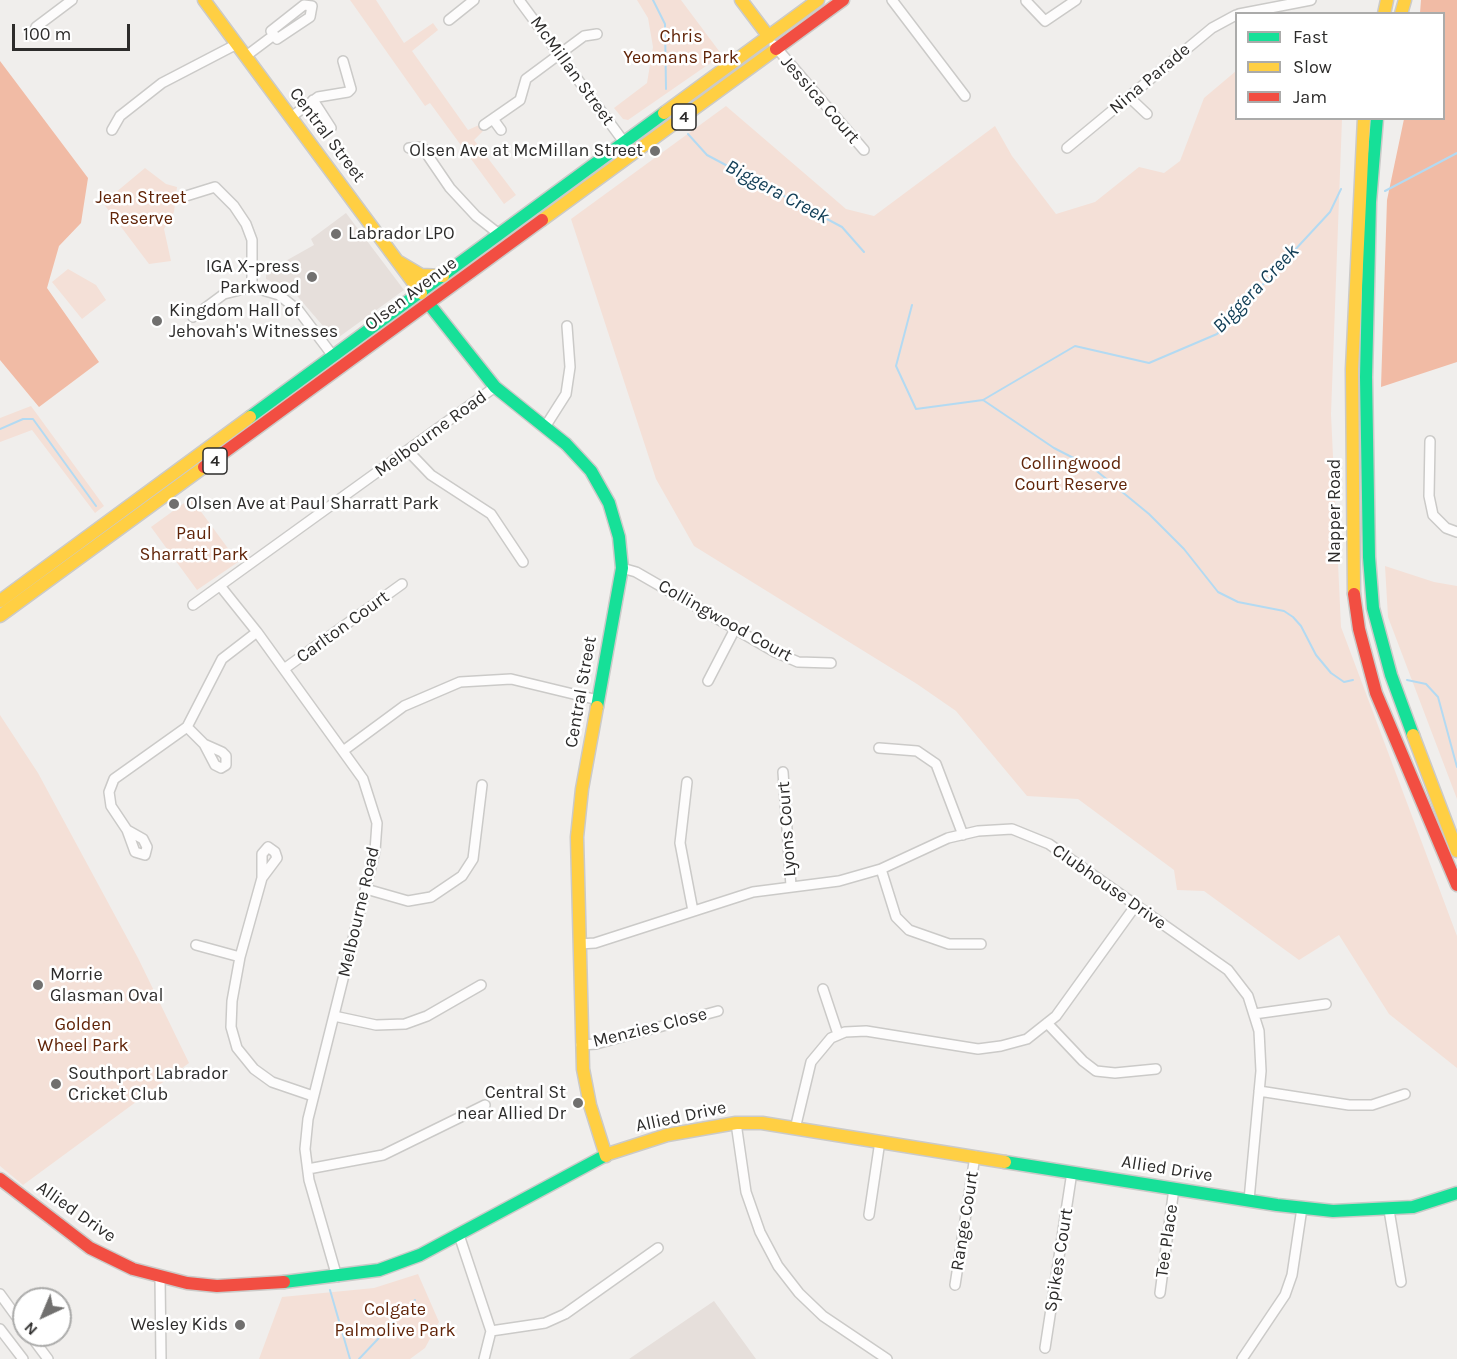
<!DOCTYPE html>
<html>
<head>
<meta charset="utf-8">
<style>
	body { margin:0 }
	#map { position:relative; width:1457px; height:1359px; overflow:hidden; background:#f0eeec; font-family:Karla,sans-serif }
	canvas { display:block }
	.legend { position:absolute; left:1235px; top:12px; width:210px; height:108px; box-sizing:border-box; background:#fff; border:2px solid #ababaa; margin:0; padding:8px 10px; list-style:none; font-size:18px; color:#2d2c2b }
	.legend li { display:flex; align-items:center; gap:12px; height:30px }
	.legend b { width:30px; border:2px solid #ababaa }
	.north { position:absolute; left:12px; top:1287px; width:60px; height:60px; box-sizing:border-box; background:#fff; border:2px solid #ababaa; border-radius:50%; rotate:224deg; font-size:16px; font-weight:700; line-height:24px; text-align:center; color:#2d2c2b }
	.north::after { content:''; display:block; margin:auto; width:21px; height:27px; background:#71706f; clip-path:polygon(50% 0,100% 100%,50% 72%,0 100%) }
	.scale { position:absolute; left:12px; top:24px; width:118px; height:27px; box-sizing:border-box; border:3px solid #2d2c2b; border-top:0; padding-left:8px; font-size:18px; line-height:21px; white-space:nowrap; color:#2d2c2b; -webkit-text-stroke:4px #fff; paint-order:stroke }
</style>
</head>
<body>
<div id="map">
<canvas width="1457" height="1359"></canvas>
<ul class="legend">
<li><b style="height:8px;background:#16e098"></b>Fast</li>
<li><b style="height:8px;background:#ffcf43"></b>Slow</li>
<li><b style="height:8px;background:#f24e42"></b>Jam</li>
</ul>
<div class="north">N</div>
<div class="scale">100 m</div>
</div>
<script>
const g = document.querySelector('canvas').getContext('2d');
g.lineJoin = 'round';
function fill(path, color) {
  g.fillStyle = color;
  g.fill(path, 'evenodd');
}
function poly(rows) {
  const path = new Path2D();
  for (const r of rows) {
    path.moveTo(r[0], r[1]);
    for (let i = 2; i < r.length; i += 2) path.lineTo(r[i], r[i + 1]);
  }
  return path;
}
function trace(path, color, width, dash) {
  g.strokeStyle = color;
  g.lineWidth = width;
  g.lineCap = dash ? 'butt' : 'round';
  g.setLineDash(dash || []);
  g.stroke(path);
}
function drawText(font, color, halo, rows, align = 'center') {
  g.font = font + ' Karla,sans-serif';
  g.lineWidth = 5;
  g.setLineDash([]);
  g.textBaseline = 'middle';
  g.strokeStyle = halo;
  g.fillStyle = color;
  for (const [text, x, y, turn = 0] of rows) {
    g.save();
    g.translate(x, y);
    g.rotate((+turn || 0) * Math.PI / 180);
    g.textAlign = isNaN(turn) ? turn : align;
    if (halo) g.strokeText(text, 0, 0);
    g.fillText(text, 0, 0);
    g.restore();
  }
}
const built = poly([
	[346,213,404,290,339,337,329,333,293,291,266,279,266,272,314,245,311,239],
	[714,1301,756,1359,629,1359]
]);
const green = poly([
	[350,0,376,0,404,43,433,23,438,30,412,51,468,130,479,125,483,131,474,140,516,195,504,204,430,103,425,106],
	[637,0,681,0,722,55,628,120,623,119,614,108,647,83,653,47,648,18],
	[1236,71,1236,118,1342,119,1331,414,1341,627,1457,936,1457,1068,1389,1014,1339,935,1299,960,1204,891,1177,890,1174,870,1078,799,1027,796,956,711,917,684,694,546,656,479,571,219,726,106,846,209,874,216,995,126,1012,156,1056,214,1095,202,1139,167,1164,173,1180,161,1204,98],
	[145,168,166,184,177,187,174,212,164,229,171,261,149,264,103,203],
	[68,269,96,285,106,300,82,319,52,282],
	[31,406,104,506,95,513,32,430,0,442,0,418],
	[191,498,238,562,197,590,151,527],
	[1385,566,1434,582,1457,586,1457,799,1388,617],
	[0,715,38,773,138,958,189,1063,23,1185,0,1166],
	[418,1274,439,1322,425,1348,410,1359,259,1359,282,1297,374,1288]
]);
const forest = poly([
	[1421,0,1457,0,1457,362,1381,387,1387,200,1404,119,1444,118,1444,14,1420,13],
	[0,61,88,178,81,223,59,246,47,288,99,362,39,407,0,360]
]);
const stream = poly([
	[653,0,665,24,666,89],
	[688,134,707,155,842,227,864,252],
	[1385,191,1457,153],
	[912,305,896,366,916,409,983,400,1075,346,1149,363,1217,334,1330,212,1341,189],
	[983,400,1054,448,1093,468,1149,514,1184,549,1218,592,1238,602,1284,611,1293,617,1301,626,1316,655,1331,673,1344,682,1353,680],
	[0,429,23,419,33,419,96,506],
	[1407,680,1426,684,1438,697,1457,767],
	[330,1290,350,1359],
	[359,1359,415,1300]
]);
const street = poly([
	[519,0,624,142],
	[892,0,965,96],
	[1026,1,1045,21,1076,0],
	[1239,14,1311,0],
	[449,20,474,0],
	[36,27,72,0],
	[774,45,864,150],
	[246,56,274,35,271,31,304,5,312,6,310,17,277,39,274,35],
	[1129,97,1147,114],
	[313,100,331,128],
	[291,117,318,97,348,92,351,89,343,61],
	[493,119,501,130],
	[484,125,520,100,526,79,584,36,597,34],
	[112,130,120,116,162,83,237,44],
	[409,148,422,147,450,188,476,216,499,234],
	[1067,148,1212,28,1236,15],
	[186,196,215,187,234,206,246,224,252,240,252,287],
	[193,317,224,294,252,287,279,295,299,311,333,356],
	[545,427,566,394,570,367,567,326],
	[1430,441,1429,496,1433,515,1446,528,1457,532],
	[408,451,431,475,491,514,523,562],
	[622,568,636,572,775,652,798,662,831,663],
	[221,587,257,632,363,779,377,823,375,851,308,1119,305,1149,309,1180,337,1277],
	[193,605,495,387],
	[284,669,402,584],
	[708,681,735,629],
	[187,727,204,744,215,765,221,768,226,765,226,756,222,752,204,744],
	[879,748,917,751,936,764,963,835],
	[343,751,404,706,460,682,511,679,598,700],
	[783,772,791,886],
	[687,782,680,843,693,911],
	[127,830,143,839,147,847,145,855,135,852,127,830,111,806,109,792,114,779,187,727,222,659,257,632],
	[881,869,896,917,909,930,949,944,981,944],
	[262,878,277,858,275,852,268,847,262,854,262,878,240,957,232,1001,231,1027,237,1048,254,1069,272,1082,313,1096],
	[366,889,408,901,431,897,462,876,473,859,482,785],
	[579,944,595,943,753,892,839,881,881,869,948,838,978,831,1012,829,1049,844,1228,970,1248,996,1259,1031,1261,1071,1249,1200],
	[196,945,240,957],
	[823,989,838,1034],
	[1254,1014,1326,1004],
	[334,1016,376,1025,405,1024,427,1016,481,985],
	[1047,1023,1083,1061,1096,1071,1115,1073,1156,1069],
	[581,1045,596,1044,718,1011],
	[1259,1091,1349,1105,1372,1105,1405,1094],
	[736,1123,746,1192,760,1232,778,1266,799,1293,823,1316,887,1359],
	[795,1129,811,1062,831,1038,845,1032,866,1031,978,1049,1001,1046,1027,1039,1056,1016,1136,905],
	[308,1169,383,1155,485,1105],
	[1389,1210,1401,1282],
	[869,1215,880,1141],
	[459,1235,491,1331,484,1359],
	[160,1276,161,1359],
	[955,1285,975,1156],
	[1160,1293,1174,1188],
	[0,1294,24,1327],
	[0,1329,23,1359],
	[491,1331,545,1323,565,1314,658,1248],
	[30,1335,48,1359],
	[1045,1348,1072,1172],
	[1242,1359,1285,1295,1292,1275,1302,1208]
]);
const fast = poly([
	[1377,118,1370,202,1366,377,1369,557,1373,608,1391,675,1413,735],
	[429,304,495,387,566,444,591,471,609,503,619,537,622,568,597,707],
	[250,417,664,113],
	[1005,1162,1277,1205,1333,1211,1413,1207,1457,1193],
	[284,1282,379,1270,420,1255,608,1154]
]);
const slow = poly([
	[204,0,421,293],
	[741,0,769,37],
	[1384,14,1387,0],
	[1401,14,1405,0],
	[664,113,818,0],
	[542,220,776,49],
	[399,262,421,275,443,276],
	[1354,594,1352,369,1364,118],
	[0,601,250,417],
	[0,616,204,467],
	[597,707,582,789,577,837,583,1069,590,1105,606,1156],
	[1413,735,1457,851],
	[608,1154,667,1135,736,1123,762,1123,1005,1162]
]);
const jam = poly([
	[776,49,843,0],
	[204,467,542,220],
	[1354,594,1359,629,1376,693,1457,885],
	[0,1179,90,1248,133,1269,187,1283,217,1286,284,1282]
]);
const markers = [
	[655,151,6,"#71706f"],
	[336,234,6,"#71706f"],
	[312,277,6,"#71706f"],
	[157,321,6,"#71706f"],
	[174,504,6,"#71706f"],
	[38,985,6,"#71706f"],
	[56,1084,6,"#71706f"],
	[578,1103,6,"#71706f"],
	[240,1325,6,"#71706f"]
];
const shields = [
	[684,117,24],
	[215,461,24]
];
const shieldNames = [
	["4",684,117],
	["4",215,461]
];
const parkNames = [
	["Chris",681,37],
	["Yeomans Park",681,58],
	["Jean Street",141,198],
	["Reserve",141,219],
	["Collingwood",1071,464],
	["Court Reserve",1071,485],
	["Paul",194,534],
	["Sharratt Park",194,555],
	["Golden",83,1025],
	["Wheel Park",83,1046],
	["Colgate",395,1310],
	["Palmolive Park",395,1331]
];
const streetNames = [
	["McMillan Street",572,71,54],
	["Nina Parade",1150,79,-40],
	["Jessica Court",820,100,49],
	["Central Street",327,135,53],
	["Olsen Avenue",411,294,-37],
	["Melbourne Road",431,434,-36],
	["Napper Road",1335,511,-90],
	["Collingwood Court",725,621,29],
	["Carlton Court",343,627,-36],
	["Central Street",581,692,-80],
	["Lyons Court",787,829,-94],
	["Clubhouse Drive",1109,887,35],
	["Melbourne Road",359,912,-77],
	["Menzies Close",650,1028,-14],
	["Allied Drive",681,1117,-12],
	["Allied Drive",1167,1169,9],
	["Allied Drive",76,1212,35],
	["Range Court",965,1221,-81],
	["Tee Place",1167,1241,-82],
	["Spikes Court",1059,1260,-81]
];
const poiNames = [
	["Olsen Ave at McMillan Street",643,151,"right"],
	["Labrador LPO",348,234],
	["IGA X-press",300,267,"right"],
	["Parkwood",300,288,"right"],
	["Kingdom Hall of",169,311],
	["Jehovah's Witnesses",169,332],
	["Olsen Ave at Paul Sharratt Park",186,504],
	["Morrie",50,975],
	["Glasman Oval",50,996],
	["Southport Labrador",68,1074],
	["Cricket Club",68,1095],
	["Central St",566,1093,"right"],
	["near Allied Dr",566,1114,"right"],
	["Wesley Kids",228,1325,"right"]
];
const waterNames = [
	["Biggera Creek",777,192,28],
	["Biggera Creek",1256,289,-46]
];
fill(built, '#e6dfdb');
fill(green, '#f4e0d7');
fill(forest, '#f1bba5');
trace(stream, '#b3daf2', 2);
trace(street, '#cbcac8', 12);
trace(fast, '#cbcac8', 15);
trace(slow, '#cbcac8', 15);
trace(jam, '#cbcac8', 15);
trace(street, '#fdfcfc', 9);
trace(fast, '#16e098', 12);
trace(slow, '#ffcf43', 12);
trace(jam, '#f24e42', 12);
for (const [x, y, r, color] of markers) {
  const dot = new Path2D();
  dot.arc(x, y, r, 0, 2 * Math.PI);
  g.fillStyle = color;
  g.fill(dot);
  trace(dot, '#fff', 2);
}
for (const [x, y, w] of shields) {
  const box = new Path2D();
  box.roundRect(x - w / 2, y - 13, w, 26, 4.5);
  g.fillStyle = '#fff';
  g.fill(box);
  trace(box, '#2d2c2b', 1.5);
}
drawText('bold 16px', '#2d2c2b', null, shieldNames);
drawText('18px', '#602408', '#fff', parkNames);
drawText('18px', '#2d2c2b', '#fff', streetNames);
drawText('18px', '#2d2c2b', '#fff', poiNames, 'left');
drawText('italic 20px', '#144058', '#fff', waterNames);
</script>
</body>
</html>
